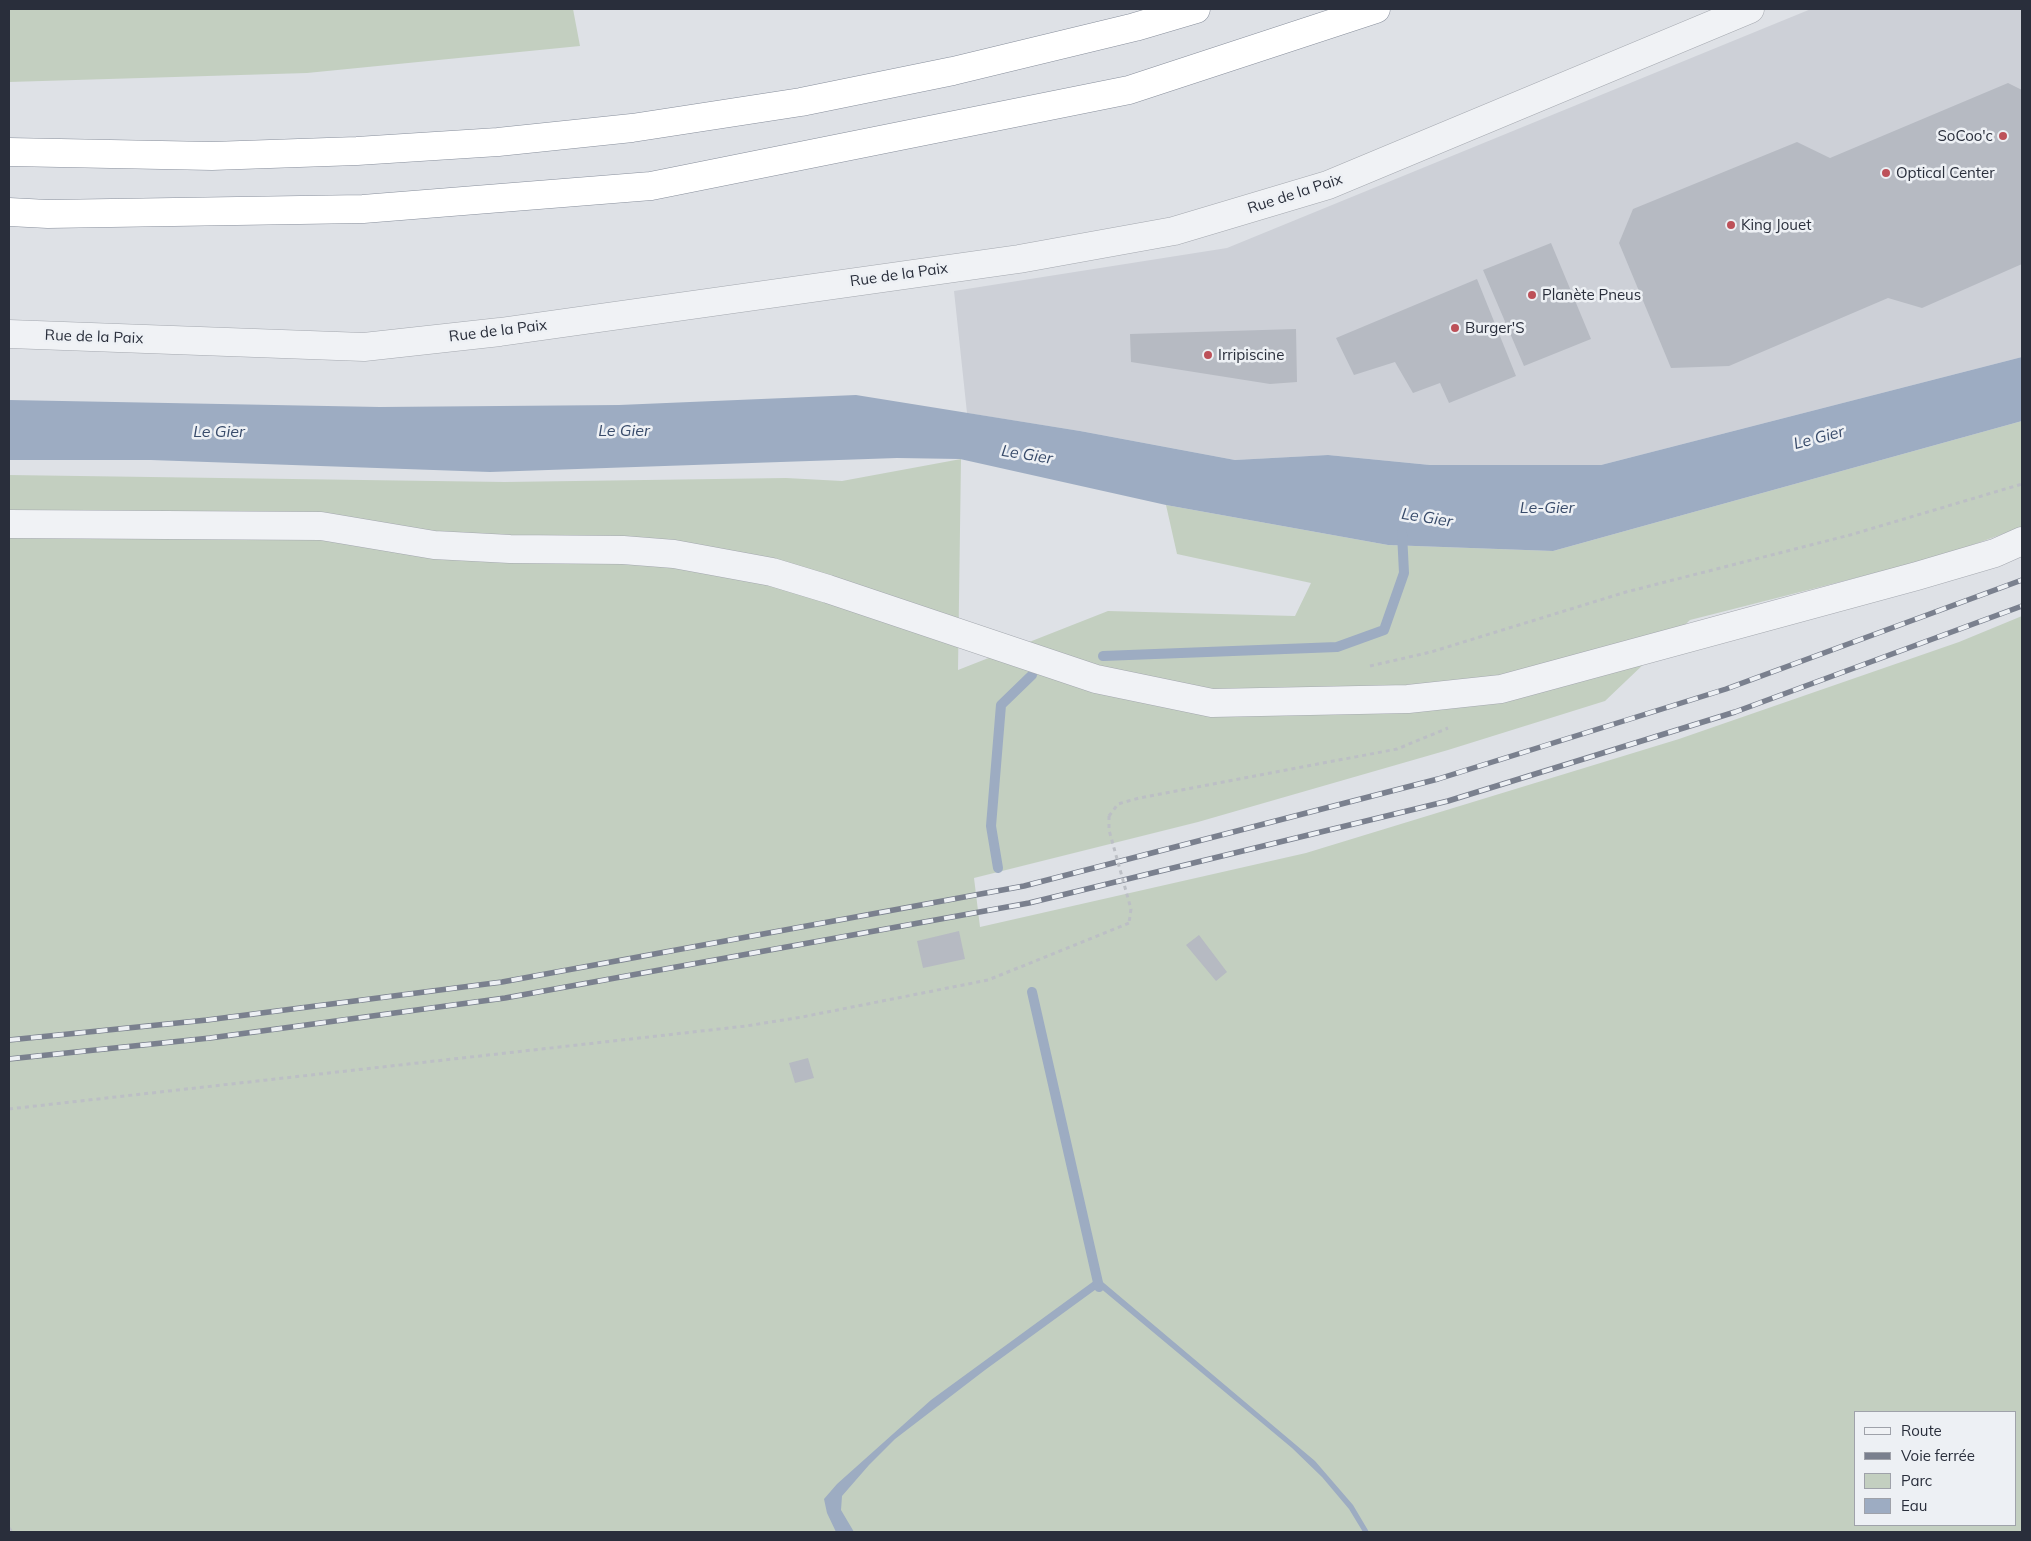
<!DOCTYPE html>
<html>
<head>
<meta charset="utf-8">
<style>
	body { margin:0 }
	#map { position:relative; width:2031px; height:1541px; overflow:hidden; background:#dee1e6; font-family:Mulish,sans-serif }
	canvas { display:block }
	.frame { position:absolute; inset:0; border:10px solid #292e3b; pointer-events:none }
	.legend { position:absolute; left:1854px; top:1411px; width:162px; height:115px; box-sizing:border-box; background:#edf0f4; border:1px solid #9fa2aa; margin:0; padding:6px 9px; list-style:none; font-size:15px; color:#292e3b }
	.legend li { display:flex; align-items:center; gap:10px; height:25px }
	.legend b { width:25px; border:1px solid #9fa2aa }
</style>
</head>
<body>
<div id="map">
<canvas width="2031" height="1541"></canvas>
<div class="frame"></div>
<ul class="legend">
<li><b style="height:6px;background:#f0f2f5"></b>Route</li>
<li><b style="height:6px;background:#7a808e"></b>Voie ferrée</li>
<li><b style="height:14px;background:#c3cfc0"></b>Parc</li>
<li><b style="height:14px;background:#9dacc2"></b>Eau</li>
</ul>
</div>
<script>
const g = document.querySelector('canvas').getContext('2d');
g.lineJoin = 'round';
function fill(path, color) {
  g.fillStyle = color;
  g.fill(path, 'evenodd');
}
function poly(rows) {
  const path = new Path2D();
  for (const r of rows) {
    path.moveTo(r[0], r[1]);
    for (let i = 2; i < r.length; i += 2) path.lineTo(r[i], r[i + 1]);
  }
  return path;
}
function trace(path, color, width, dash) {
  g.strokeStyle = color;
  g.lineWidth = width;
  g.lineCap = dash ? 'butt' : 'round';
  g.setLineDash(dash || []);
  g.stroke(path);
}
function drawText(font, color, halo, rows, align = 'center') {
  g.font = font + ' Mulish,sans-serif';
  g.lineWidth = 5;
  g.setLineDash([]);
  g.textBaseline = 'middle';
  g.strokeStyle = halo;
  g.fillStyle = color;
  for (const [text, x, y, turn = 0] of rows) {
    g.save();
    g.translate(x, y);
    g.rotate((+turn || 0) * Math.PI / 180);
    g.textAlign = isNaN(turn) ? turn : align;
    if (halo) g.strokeText(text, 0, 0);
    g.fillText(text, 0, 0);
    g.restore();
  }
}
const built = poly([
	[1811,9,2022,9,2022,357,1601,465,1430,465,1328,455,1235,460,1080,431,967,413,954,291,1227,248]
]);
const green = poly([
	[9,9,573,9,580,46,307,73,9,82],
	[2022,421,2022,527,1942,556,1690,620,1605,701,1448,750,1198,822,974,878,980,927,1306,853,1679,739,1959,642,2022,616,2022,1532,9,1532,9,475,505,482,786,478,842,481,961,459,958,670,1108,611,1295,616,1311,583,1177,554,1166,505,1388,545,1553,551],
	[1855,1412,2015,1412,2015,1525,1855,1525]
]);
const water = poly([
	[2022,357,2022,421,1553,551,1388,545,1166,505,960,459,897,458,490,472,151,460,9,460,9,400,380,407,619,405,856,395,1080,431,1235,460,1328,455,1430,465,1601,465],
	[1098,1278,1315,1461,1353,1505,1369,1532,1363,1532,1349,1509,1322,1477,1292,1448,1099,1287,985,1370,895,1439,869,1465,842,1496,841,1510,854,1532,836,1532,827,1513,824,1499,837,1484,931,1400]
]);
const stream = poly([
	[1103,656,1337,647,1384,630,1404,573,1402,533],
	[998,868,991,826,1001,705,1032,675],
	[1032,992,1099,1287]
]);
const building = poly([
	[2008,83,2022,90,2022,264,1922,308,1888,298,1729,366,1671,368,1619,243,1633,209,1797,142,1830,158],
	[1551,243,1591,339,1524,366,1483,270],
	[1477,279,1516,376,1449,403,1440,383,1413,393,1395,362,1354,375,1336,338],
	[1296,329,1297,382,1270,384,1131,362,1130,334],
	[959,931,965,959,923,968,917,941],
	[1199,935,1227,972,1216,981,1186,945],
	[808,1058,814,1078,795,1083,789,1063]
]);
const path = poly([
	[1370,666,1431,652,1626,592,1850,535,2022,484],
	[1109,816,1118,804,1139,798,1397,749,1448,728],
	[9,1109,746,1026,802,1017,988,980,1129,923],
	[9,1528,12,1532]
]);
const street = poly([
	[9,334,364,347,500,332,1019,259,1174,231,1328,185,1750,9],
	[9,524,321,526,434,545,510,549,623,550,674,554,772,572,828,589,1096,679,1212,703,1408,699,1501,689,1917,576,1995,553,2022,541]
]);
const highway = poly([
	[9,152,212,156,357,151,498,142,632,128,801,102,953,71,1135,27,1196,9],
	[9,212,48,214,363,209,651,186,1129,90,1376,9]
]);
const rail = poly([
	[9,1040,207,1020,502,982,1024,886,1438,779,1726,689,2022,580],
	[9,1059,210,1038,505,998,1029,903,1448,801,1735,712,2022,606]
]);
const pathBridge = poly([
	[1109,816,1109,830,1131,909,1129,923]
]);
const markers = [
	[2003,136,5,"#bd5159"],
	[1886,173,5,"#bd5159"],
	[1731,225,5,"#bd5159"],
	[1532,295,5,"#bd5159"],
	[1455,328,5,"#bd5159"],
	[1208,355,5,"#bd5159"]
];
const poiNames = [
	["SoCoo'c",1993,136,"right"],
	["Optical Center",1896,173],
	["King Jouet",1741,225],
	["Planète Pneus",1542,295],
	["Burger'S",1465,328],
	["Irripiscine",1218,355]
];
const streetNames = [
	["Rue de la Paix",1295,194,-18],
	["Rue de la Paix",899,275,-8],
	["Rue de la Paix",498,331,-7],
	["Rue de la Paix",94,337,2]
];
const waterNames = [
	["Le Gier",624,431],
	["Le Gier",219,432],
	["Le Gier",1819,438,-15],
	["Le Gier",1027,455,9],
	["Le-Gier",1547,508],
	["Le Gier",1427,518,9]
];
fill(built, '#cdd0d7');
fill(green, '#c3cfc0');
fill(water, '#9dacc2');
trace(stream, '#9dacc2', 10);
fill(building, '#b6bac2');
trace(street, '#a4a8af', 29);
trace(highway, '#878e9b', 29);
trace(path, '#bcbfc5', 3, [4, 4]);
trace(street, '#f0f2f5', 28);
trace(highway, '#fff', 28);
trace(rail, '#7a808e', 5.5);
trace(rail, '#edf0f4', 4, [11]);
trace(pathBridge, '#bcbfc5', 3, [4, 4]);
for (const [x, y, r, color] of markers) {
  const dot = new Path2D();
  dot.arc(x, y, r, 0, 2 * Math.PI);
  g.fillStyle = color;
  g.fill(dot);
  trace(dot, '#edf0f4', 2);
}
drawText('15px', '#292e3b', '#edf0f4', poiNames, 'left');
drawText('15px', '#292e3b', '#edf0f4', streetNames);
drawText('italic 16px', '#384b6a', '#edf0f4', waterNames);
</script>
</body>
</html>
